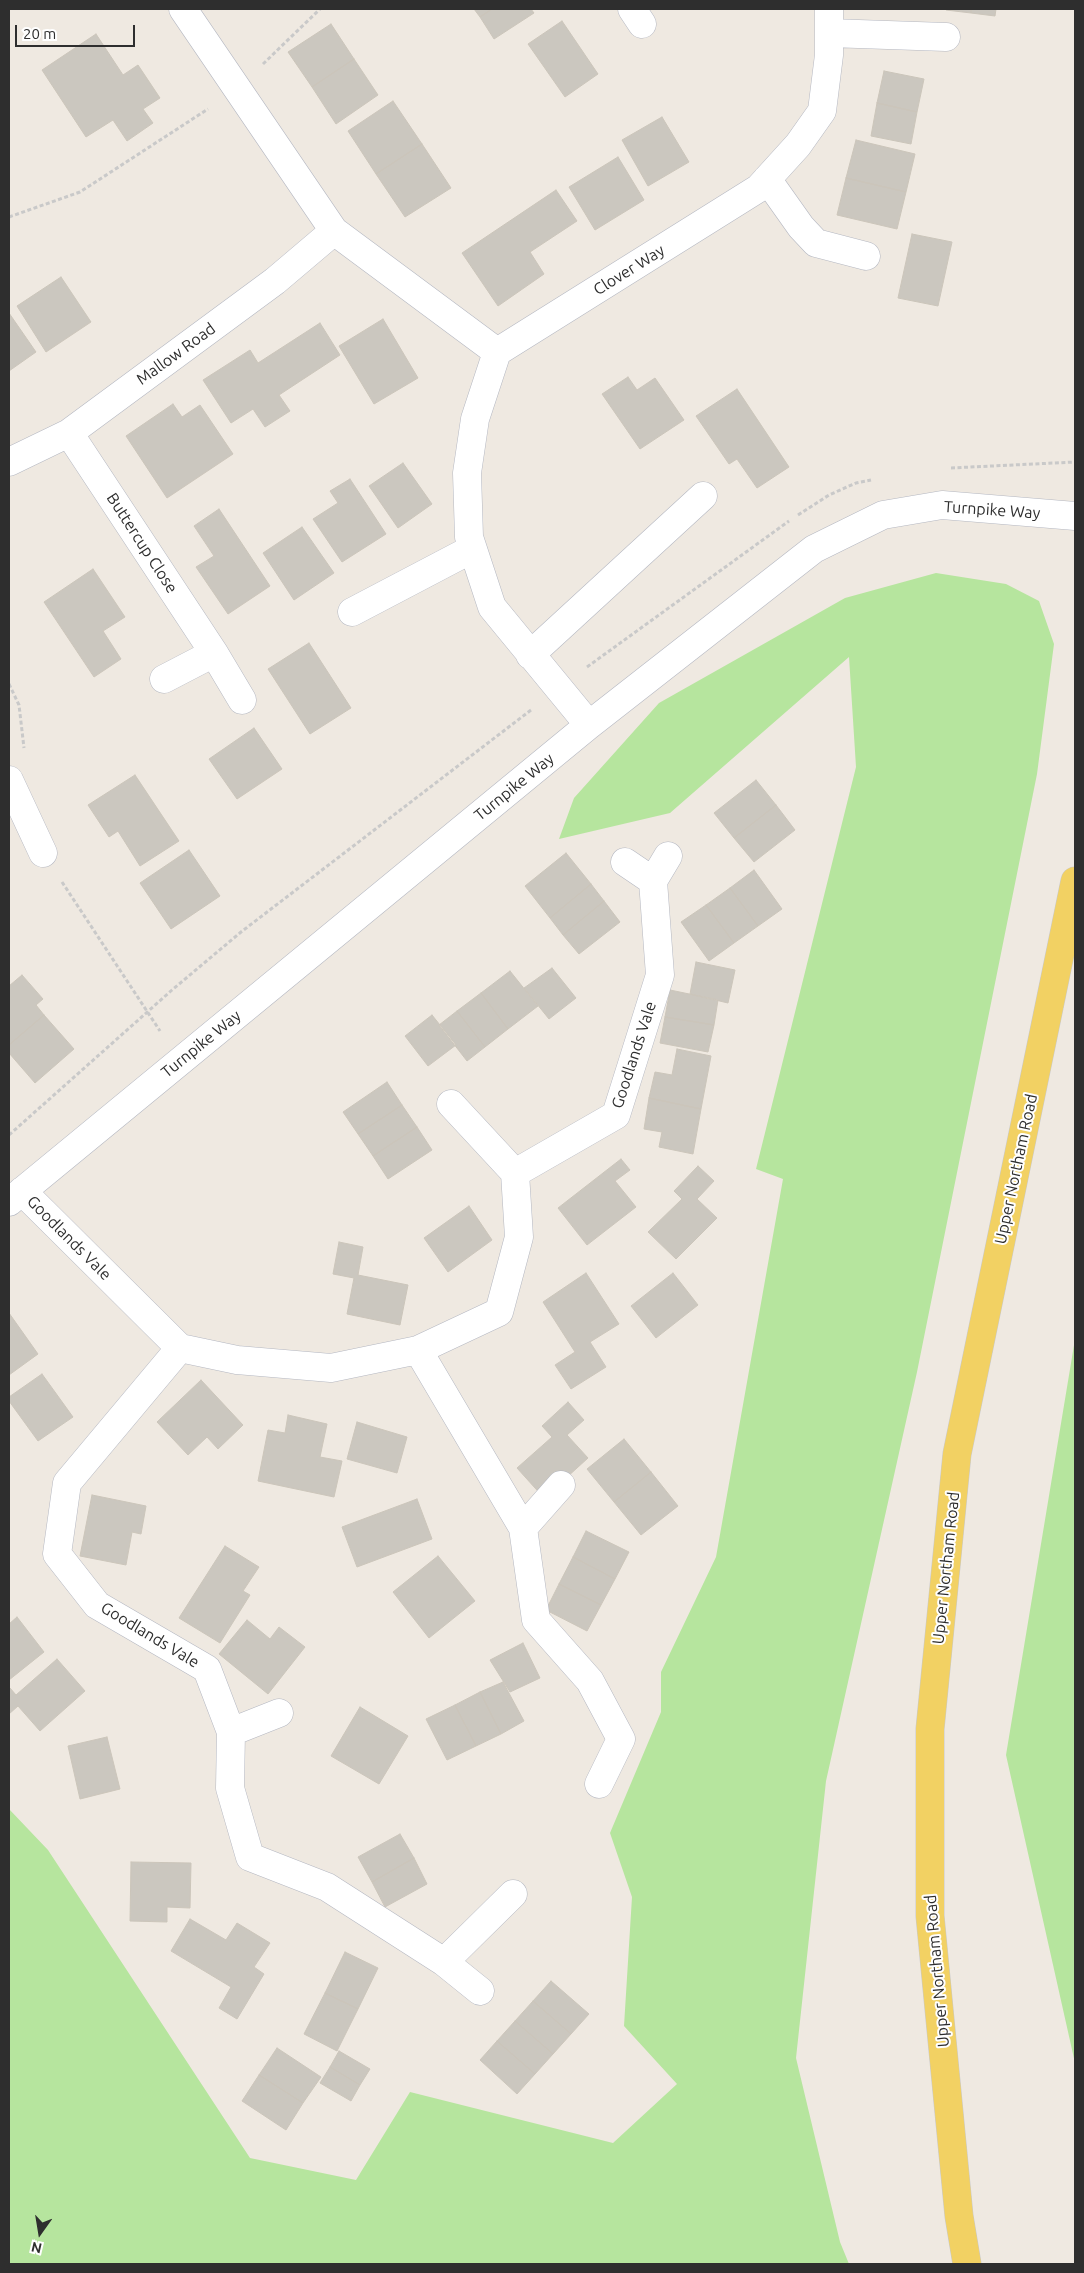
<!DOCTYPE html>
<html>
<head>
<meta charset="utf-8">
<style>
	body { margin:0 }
	#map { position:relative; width:1084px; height:2273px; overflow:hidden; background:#efe9e1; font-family:Ubuntu,sans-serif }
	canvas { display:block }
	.frame { position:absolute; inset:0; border:10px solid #2e2e2e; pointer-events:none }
	.north { position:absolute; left:15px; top:2208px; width:50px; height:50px; -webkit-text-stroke:4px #fff; paint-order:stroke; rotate:193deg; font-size:14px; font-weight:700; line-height:20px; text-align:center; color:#2e2e2e }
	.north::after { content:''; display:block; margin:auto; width:18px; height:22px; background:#2e2e2e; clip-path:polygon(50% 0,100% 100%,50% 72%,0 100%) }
	.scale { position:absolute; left:15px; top:25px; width:120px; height:22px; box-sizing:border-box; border:2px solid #2e2e2e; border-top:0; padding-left:6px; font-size:15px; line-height:18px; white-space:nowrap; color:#2e2e2e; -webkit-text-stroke:4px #fff; paint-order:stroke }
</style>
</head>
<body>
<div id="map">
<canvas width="1084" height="2273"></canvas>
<div class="frame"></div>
<div class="north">N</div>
<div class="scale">20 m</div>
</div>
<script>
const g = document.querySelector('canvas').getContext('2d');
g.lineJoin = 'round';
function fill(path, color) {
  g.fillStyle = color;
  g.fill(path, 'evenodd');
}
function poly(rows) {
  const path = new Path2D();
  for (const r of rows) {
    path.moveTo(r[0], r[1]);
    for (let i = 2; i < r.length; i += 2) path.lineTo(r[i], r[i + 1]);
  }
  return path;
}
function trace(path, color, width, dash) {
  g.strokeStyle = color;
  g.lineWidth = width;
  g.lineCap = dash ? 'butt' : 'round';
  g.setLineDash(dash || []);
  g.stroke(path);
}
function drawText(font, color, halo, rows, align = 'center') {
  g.font = font + ' Ubuntu,sans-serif';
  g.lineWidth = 4;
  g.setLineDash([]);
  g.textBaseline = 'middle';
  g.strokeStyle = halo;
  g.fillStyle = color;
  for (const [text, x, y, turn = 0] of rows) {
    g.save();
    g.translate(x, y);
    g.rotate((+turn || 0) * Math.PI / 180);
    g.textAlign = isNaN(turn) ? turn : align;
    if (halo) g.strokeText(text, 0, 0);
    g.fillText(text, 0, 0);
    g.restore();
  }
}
const green = poly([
	[936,573,1006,584,1039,601,1054,644,1037,774,917,1372,826,1781,796,2058,840,2242,849,2264,9,2264,9,1809,48,1850,250,2158,356,2180,410,2092,613,2143,677,2084,624,2026,632,1897,610,1833,661,1712,661,1672,716,1557,783,1179,756,1169,856,767,849,657,670,813,559,839,574,798,659,703,845,598],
	[1075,1339,1075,2063,1006,1755]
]);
const building = poly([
	[474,9,492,9,480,17,474,9],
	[492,9,531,9,534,13,494,39,480,17,492,9],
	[946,9,971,9,971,13,946,10,946,9],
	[971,9,996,9,995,16,971,13,971,9],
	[562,21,598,74,565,97,528,44,562,21],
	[331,24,354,59,312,87,288,52,331,24],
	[96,34,123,75,138,65,160,98,143,109,153,123,127,141,113,120,86,137,42,70,96,34],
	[354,59,378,95,336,124,312,87,354,59],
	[884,71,924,79,917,112,877,103,884,71],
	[393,101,422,144,376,174,348,131,393,101],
	[877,103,917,112,911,144,871,136,877,103],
	[662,117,689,162,648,186,622,140,662,117],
	[856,140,915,154,906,192,846,178,856,140],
	[422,144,451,188,405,217,376,174,422,144],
	[618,157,644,200,595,230,569,187,618,157],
	[846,178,906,192,897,229,837,215,846,178],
	[556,190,577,221,530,252,544,274,498,306,462,253,556,190],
	[912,234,952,242,938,306,898,298,912,234],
	[61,277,91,322,46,352,17,306,61,277],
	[9,313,36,352,9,371,9,313],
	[383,319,418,378,374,404,339,346,383,319],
	[320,323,340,355,279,395,290,411,265,427,253,409,231,423,203,380,250,350,258,363,320,323],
	[628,377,637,390,655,378,684,420,640,449,602,394,628,377],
	[737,389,789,467,757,488,737,459,729,464,696,416,737,389],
	[173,404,182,417,200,405,233,454,167,498,126,436,173,404],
	[403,463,432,504,398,528,369,486,403,463],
	[350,479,386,534,342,562,313,519,338,503,330,491,350,479],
	[219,509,270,586,228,614,196,567,214,556,194,526,219,509],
	[302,527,334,573,294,600,263,553,302,527],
	[93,569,125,617,103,631,121,659,94,677,44,602,93,569],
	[309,643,351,708,310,734,268,669,309,643],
	[254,728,282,769,237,799,209,759,254,728],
	[135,775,179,841,140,866,118,831,109,837,88,805,135,775],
	[756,780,776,805,734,838,714,813,756,780],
	[776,805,795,830,754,862,734,838,776,805],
	[189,850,220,896,171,929,140,883,189,850],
	[566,853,591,884,550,918,525,886,566,853],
	[754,870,782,909,758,926,730,888,754,870],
	[591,884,604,901,563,935,550,918,591,884],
	[730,888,758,926,734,943,706,905,730,888],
	[604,901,620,922,579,954,563,935,604,901],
	[706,905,734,943,709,961,681,922,706,905],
	[696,962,735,970,728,1003,690,994,696,962],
	[552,968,576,998,549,1019,524,988,552,968],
	[510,971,538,1006,508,1029,481,993,510,971],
	[22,975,43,999,36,1005,44,1015,9,1045,9,986,22,975],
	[670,990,718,1000,714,1025,665,1017,670,990],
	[481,993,508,1029,485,1047,457,1011,481,993],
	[457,1011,485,1047,467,1061,439,1025,457,1011],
	[44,1015,74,1049,35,1083,9,1053,9,1045,44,1015],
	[432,1015,456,1045,428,1066,405,1036,432,1015],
	[665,1017,714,1025,708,1052,660,1043,665,1017],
	[677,1049,711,1056,701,1109,649,1098,655,1072,672,1075,677,1049],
	[387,1082,402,1105,358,1134,343,1112,387,1082],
	[649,1098,701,1109,693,1154,659,1147,662,1132,644,1129,649,1098],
	[402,1105,417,1127,373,1156,358,1134,402,1105],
	[417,1127,432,1150,388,1179,373,1156,417,1127],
	[621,1159,630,1170,615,1181,636,1207,587,1245,558,1208,621,1159],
	[698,1166,714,1181,697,1199,717,1218,676,1259,648,1232,682,1199,674,1191,698,1166],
	[469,1206,492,1240,448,1272,424,1238,469,1206],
	[339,1242,363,1247,358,1275,408,1285,400,1325,347,1314,354,1278,333,1274,339,1242],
	[586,1273,619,1324,590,1342,606,1367,571,1389,555,1365,575,1352,543,1302,586,1273],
	[673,1273,698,1305,656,1338,631,1306,673,1273],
	[9,1313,38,1354,9,1375,9,1313],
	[42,1374,73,1417,38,1441,9,1401,9,1397,42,1374],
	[201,1380,243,1425,218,1449,207,1437,188,1455,157,1422,201,1380],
	[568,1402,584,1420,567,1435,588,1458,544,1498,517,1468,552,1437,542,1426,568,1402],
	[288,1415,327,1424,320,1457,342,1461,334,1497,258,1481,268,1430,285,1433,288,1415],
	[357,1422,407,1437,397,1473,347,1459,357,1422],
	[624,1439,651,1472,614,1502,587,1469,624,1439],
	[651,1472,678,1506,641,1535,614,1502,651,1472],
	[92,1495,146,1506,141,1534,132,1532,126,1565,80,1556,92,1495],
	[417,1499,432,1539,357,1567,342,1527,417,1499],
	[586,1531,629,1552,615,1579,573,1557,586,1531],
	[225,1546,259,1567,243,1591,250,1595,220,1643,179,1618,225,1546],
	[438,1556,475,1601,429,1638,393,1592,438,1556],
	[573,1557,615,1579,601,1605,559,1584,573,1557],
	[559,1584,601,1605,587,1631,546,1610,559,1584],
	[17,1617,44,1652,9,1680,9,1624,17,1617],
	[247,1620,270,1639,279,1627,305,1647,268,1694,219,1654,247,1620],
	[523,1643,540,1678,510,1692,490,1660,523,1643],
	[57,1659,85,1691,40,1731,18,1706,9,1714,9,1689,10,1688,16,1695,57,1659],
	[503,1682,524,1721,501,1734,480,1692,503,1682],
	[480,1692,501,1734,476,1746,455,1705,480,1692],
	[455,1705,476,1746,447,1760,426,1719,455,1705],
	[360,1707,408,1736,379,1784,331,1756,360,1707],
	[107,1737,120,1789,80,1799,68,1746,107,1737],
	[400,1834,414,1858,372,1882,358,1857,400,1834],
	[414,1858,427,1884,385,1907,372,1882,414,1858],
	[131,1862,191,1863,190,1908,167,1907,167,1922,130,1921,131,1862],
	[190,1919,226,1940,237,1923,270,1943,254,1967,264,1974,237,2019,219,2008,231,1987,171,1951,190,1919],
	[345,1952,378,1968,358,2009,325,1993,345,1952],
	[551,1981,589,2014,571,2034,533,2001,551,1981],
	[325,1993,358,2009,337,2051,304,2034,325,1993],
	[533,2001,571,2034,553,2054,515,2021,533,2001],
	[515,2021,553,2054,535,2074,497,2041,515,2021],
	[497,2041,535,2074,517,2094,480,2060,497,2041],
	[277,2048,321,2077,303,2103,259,2075,277,2048],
	[339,2051,370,2069,360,2085,330,2067,339,2051],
	[330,2067,360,2085,351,2101,320,2083,330,2067],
	[259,2075,303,2103,286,2130,242,2101,259,2075]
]);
const path = poly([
	[263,64,320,9],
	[9,217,80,192,208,109],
	[951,468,1075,462],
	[798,515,829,495,856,483,871,480],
	[587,667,789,521],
	[9,684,19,705,24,748],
	[62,882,160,1031],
	[9,1135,172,990,241,932,531,710]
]);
const minor = poly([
	[183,9,334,231,497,352],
	[632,9,642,24],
	[829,33,946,37],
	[767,179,801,227,816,243,866,256],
	[69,433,214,653,242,700],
	[9,462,69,433,275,281,334,231],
	[352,612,472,549],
	[530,655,703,496],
	[164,679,214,653],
	[589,725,492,607,469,537,467,473,475,419,497,352,759,188,798,145,822,111,829,55,829,9],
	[9,780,43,853],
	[625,862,653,881],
	[515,1173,616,1115,660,975,653,881,668,856],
	[22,1191,180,1348,237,1360,331,1368,418,1350,499,1312,519,1237,515,1173,451,1104],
	[9,1202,589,725,814,549,883,515,942,505,1075,516],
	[180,1348,67,1483,57,1554,97,1605,207,1669,231,1732,230,1788,250,1857,327,1887,444,1962,480,1991],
	[418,1350,523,1528,536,1620,590,1681,621,1739,599,1784],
	[523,1528,561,1485],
	[231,1732,279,1713],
	[444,1962,513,1894]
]);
const major = poly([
	[967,2264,959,2216,930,1916,930,1729,957,1454,1075,881]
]);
const streetNames = [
	["Clover Way",629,270,-32],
	["Mallow Road",176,354,-36],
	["Turnpike Way",992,510,4],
	["Buttercup Close",142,543,57],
	["Turnpike Way",514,787,-39],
	["Turnpike Way",201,1044,-39],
	["Goodlands Vale",634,1055,-72],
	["Upper Northam Road",1016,1169,-78],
	["Goodlands Vale",69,1238,45],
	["Upper Northam Road",946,1568,-84],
	["Goodlands Vale",150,1635,31],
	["Upper Northam Road",937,1971,-95]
];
fill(green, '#b6e59e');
fill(building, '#cbc7bf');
trace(building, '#cbc5ba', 1);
trace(minor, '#b4b7c1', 29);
trace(major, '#c9c9c9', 29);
trace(path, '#c9c9c9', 3, [4, 2.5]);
trace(minor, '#fff', 28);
trace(major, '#f2d163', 28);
drawText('16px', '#2e2e2e', '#fff', streetNames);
</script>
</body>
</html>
